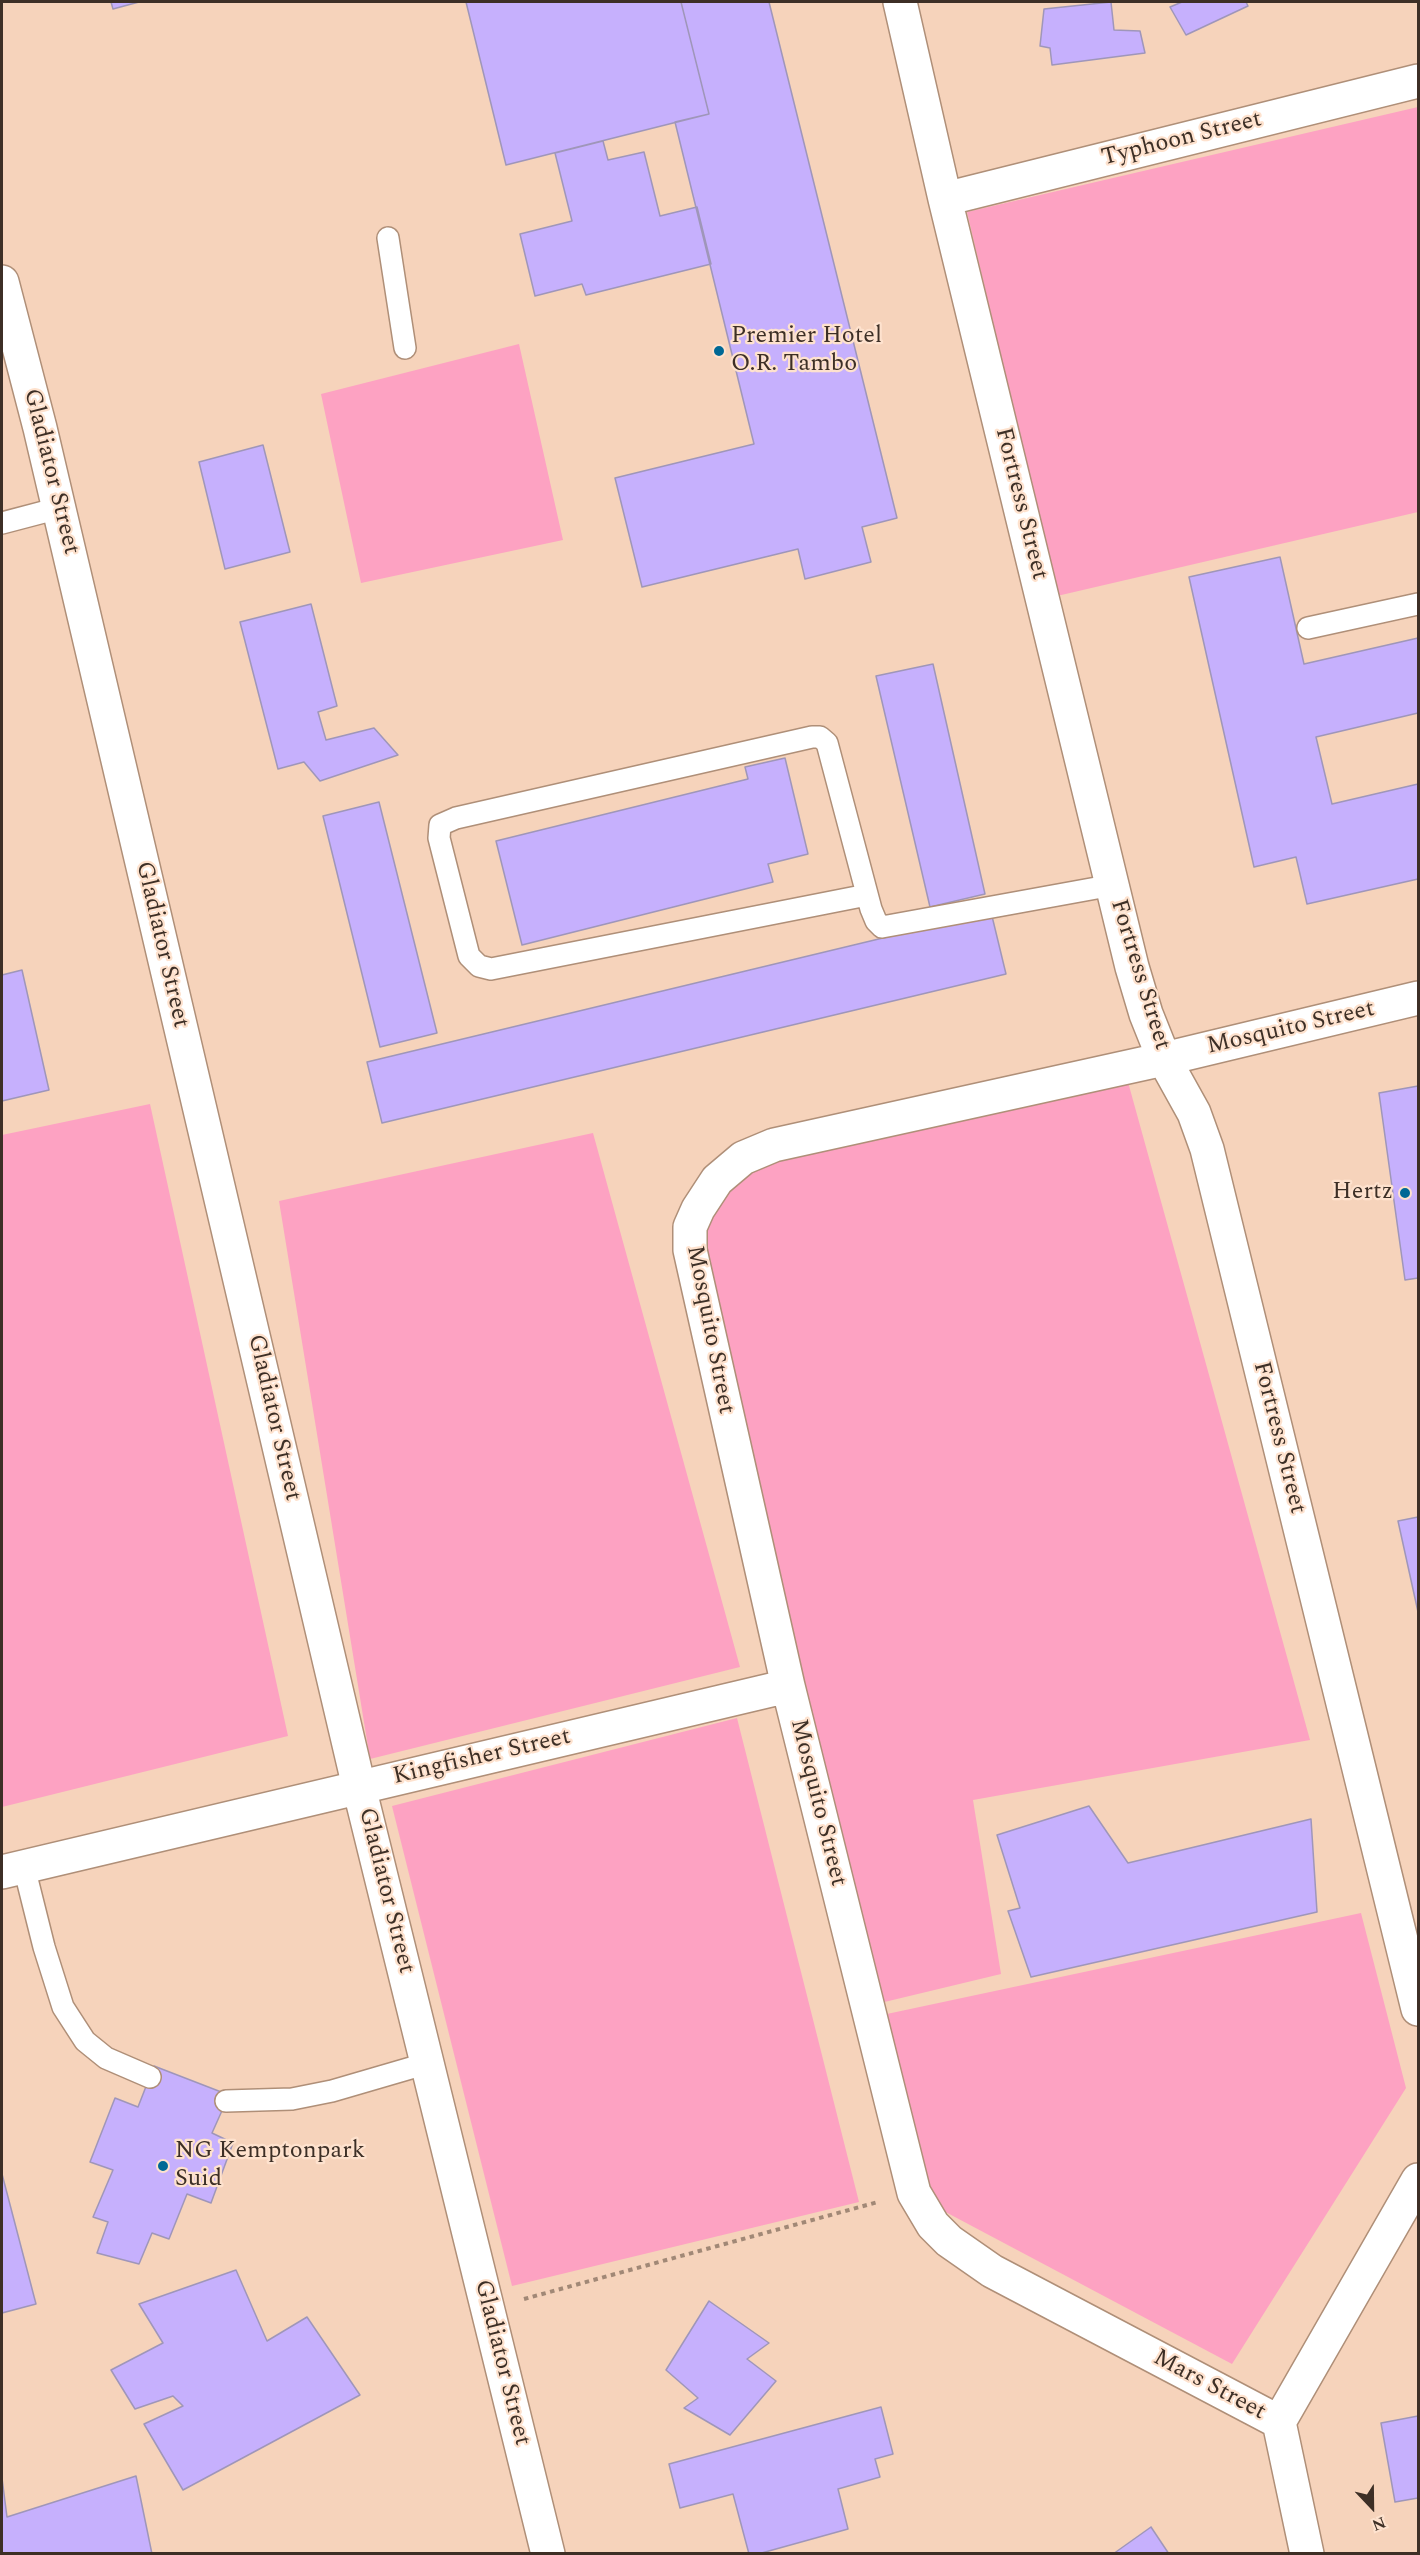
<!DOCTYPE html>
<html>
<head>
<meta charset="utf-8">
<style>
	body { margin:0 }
	#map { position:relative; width:1420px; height:2555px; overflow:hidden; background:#f6d3bb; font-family:Spectral,serif }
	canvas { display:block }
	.frame { position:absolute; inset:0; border:3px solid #3d2f26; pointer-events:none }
	.north { position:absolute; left:1342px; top:2477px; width:60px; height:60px; -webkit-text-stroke:4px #fee2ce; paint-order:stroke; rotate:158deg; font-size:16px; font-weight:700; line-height:24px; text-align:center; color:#3d2f26 }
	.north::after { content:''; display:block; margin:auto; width:21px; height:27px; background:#3d2f26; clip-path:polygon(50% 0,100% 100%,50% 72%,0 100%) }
</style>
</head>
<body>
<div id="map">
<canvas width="1420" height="2555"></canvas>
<div class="frame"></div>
<div class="north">N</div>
</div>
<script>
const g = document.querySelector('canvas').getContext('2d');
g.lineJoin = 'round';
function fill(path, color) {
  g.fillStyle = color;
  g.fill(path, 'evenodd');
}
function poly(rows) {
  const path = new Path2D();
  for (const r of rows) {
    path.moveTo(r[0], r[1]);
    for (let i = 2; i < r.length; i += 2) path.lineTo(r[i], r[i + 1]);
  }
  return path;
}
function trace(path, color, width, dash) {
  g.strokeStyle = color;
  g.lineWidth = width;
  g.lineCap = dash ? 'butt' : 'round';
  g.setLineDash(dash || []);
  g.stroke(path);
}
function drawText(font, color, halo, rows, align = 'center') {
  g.font = font + ' Spectral,serif';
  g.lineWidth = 4.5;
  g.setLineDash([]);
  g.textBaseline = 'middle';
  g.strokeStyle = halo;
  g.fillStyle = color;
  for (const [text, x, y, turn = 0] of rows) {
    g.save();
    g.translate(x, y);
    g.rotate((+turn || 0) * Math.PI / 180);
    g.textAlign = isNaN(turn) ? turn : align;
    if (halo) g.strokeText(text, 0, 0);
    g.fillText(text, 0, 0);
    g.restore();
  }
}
const green = poly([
	[1418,107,1418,512,1057,596,967,212],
	[519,344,563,540,361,583,321,394],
	[1123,1064,1310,1740,973,1800,1001,1974,872,2005,689,1237,760,1149],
	[150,1104,288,1736,2,1807,2,1135],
	[593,1133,740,1667,370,1759,279,1201],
	[737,1718,859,2202,512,2286,392,1806],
	[1361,1913,1406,2088,1232,2364,921,2199,868,2018]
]);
const building = poly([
	[111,2,139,2,113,9,111,2],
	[466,2,681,2,709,114,506,165,466,2],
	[681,2,769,2,897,518,862,527,871,562,805,579,798,549,642,587,615,478,754,444,675,122,709,114,681,2],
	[1111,2,1114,30,1140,31,1145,53,1052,65,1050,48,1040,46,1044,9,1111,2],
	[1182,2,1246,2,1248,6,1186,35,1170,7,1182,2],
	[603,141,608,160,644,152,660,216,697,207,711,264,586,295,582,284,535,296,520,234,572,221,555,153,603,141],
	[263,445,290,552,225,569,199,462,263,445],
	[1280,557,1304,664,1418,638,1418,713,1316,737,1332,804,1418,784,1418,879,1307,904,1296,857,1254,867,1189,577,1280,557],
	[311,604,337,706,318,712,326,740,374,728,398,755,320,781,304,762,278,769,240,622,311,604],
	[933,664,985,894,930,907,876,676,933,664],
	[785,758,808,854,768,864,773,882,522,945,496,841,748,779,745,767,785,758],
	[379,802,437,1033,380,1047,323,816,379,802],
	[991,912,1006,974,382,1123,367,1062,991,912],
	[22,970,49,1090,2,1101,2,975,22,970],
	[1418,1086,1418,1278,1405,1280,1379,1093,1418,1086],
	[1418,1517,1418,1612,1398,1521,1418,1517],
	[1089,1806,1128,1863,1311,1819,1317,1912,1031,1977,1008,1911,1020,1908,997,1835,1089,1806],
	[154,2066,229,2095,212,2133,233,2143,211,2203,187,2194,169,2239,152,2233,139,2264,97,2253,108,2222,93,2217,113,2170,90,2162,115,2098,138,2107,154,2066],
	[2,2174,36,2304,2,2313,2,2174],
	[236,2270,267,2341,307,2317,360,2395,183,2490,144,2424,183,2406,173,2396,135,2409,111,2370,163,2343,139,2304,236,2270],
	[709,2301,769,2343,747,2359,776,2381,730,2435,684,2408,698,2398,666,2370,709,2301],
	[881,2407,893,2454,875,2459,880,2477,838,2489,848,2529,758,2554,749,2554,733,2494,680,2508,669,2464,881,2407],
	[1418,2416,1418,2498,1395,2502,1381,2423,1418,2416],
	[136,2476,152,2554,2,2554,2,2478,7,2517,136,2476],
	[1151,2527,1169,2554,1113,2554,1151,2527]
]);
const path = poly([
	[524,2299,878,2202]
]);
const lane = poly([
	[388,238,405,348],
	[2,523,59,508],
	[1308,628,1418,604],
	[867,895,491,969,479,966,469,956,439,838,440,825,456,818,812,737,820,737,827,743,871,909,876,921,882,927,1113,885],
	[24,1867,44,1947,63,2007,85,2041,106,2058,150,2077],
	[226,2101,292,2099,332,2091,428,2063]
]);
const street = poly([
	[900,2,945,199,1132,967,1146,1014,1164,1059,1194,1113,1207,1149,1418,2009],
	[945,199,1418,81],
	[1418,998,1164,1059,774,1145,743,1158,717,1180,698,1209,690,1227,690,1250,788,1686,914,2193,933,2225,949,2241,992,2271,1279,2422,1418,2180],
	[2,1872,788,1686],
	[1279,2422,1307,2554]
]);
const secondary = poly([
	[2,282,40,428,359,1787,548,2554]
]);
const markers = [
	[719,351,6,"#006895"],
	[1405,1193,6,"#006895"],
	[163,2166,6,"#006895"]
];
const streetNames = [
	["Typhoon Street",1182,140,-14],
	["Gladiator Street",50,472,76],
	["Fortress Street",1020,504,76],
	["Gladiator Street",161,945,77],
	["Fortress Street",1139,975,73],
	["Mosquito Street",1291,1029,-13],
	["Mosquito Street",709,1330,79],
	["Gladiator Street",273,1418,77],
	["Fortress Street",1278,1438,76],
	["Kingfisher Street",482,1758,-13],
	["Mosquito Street",817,1803,76],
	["Gladiator Street",385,1891,76],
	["Gladiator Street",501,2363,76],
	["Mars Street",1209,2386,28]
];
const poiNames = [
	["Premier Hotel",731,337],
	["O.R. Tambo",731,365],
	["Hertz",1393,1193,"right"],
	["NG Kemptonpark",175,2152],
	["Suid",175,2180]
];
fill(green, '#fda2c2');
fill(building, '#c6b0fd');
trace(building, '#9f96b9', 1.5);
trace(lane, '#af8f78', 24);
trace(street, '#af8f78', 36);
trace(secondary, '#af8f78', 36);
trace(path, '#a18876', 4, [4.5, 4.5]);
trace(lane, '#fff', 21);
trace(street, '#fff', 33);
trace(secondary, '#fff', 33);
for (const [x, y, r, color] of markers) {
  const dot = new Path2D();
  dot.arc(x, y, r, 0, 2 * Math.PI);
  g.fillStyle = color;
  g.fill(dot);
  trace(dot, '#fee2ce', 2);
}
drawText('24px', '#3d2f26', '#fee2ce', streetNames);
drawText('24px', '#3d2f26', '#fee2ce', poiNames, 'left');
</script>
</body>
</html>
